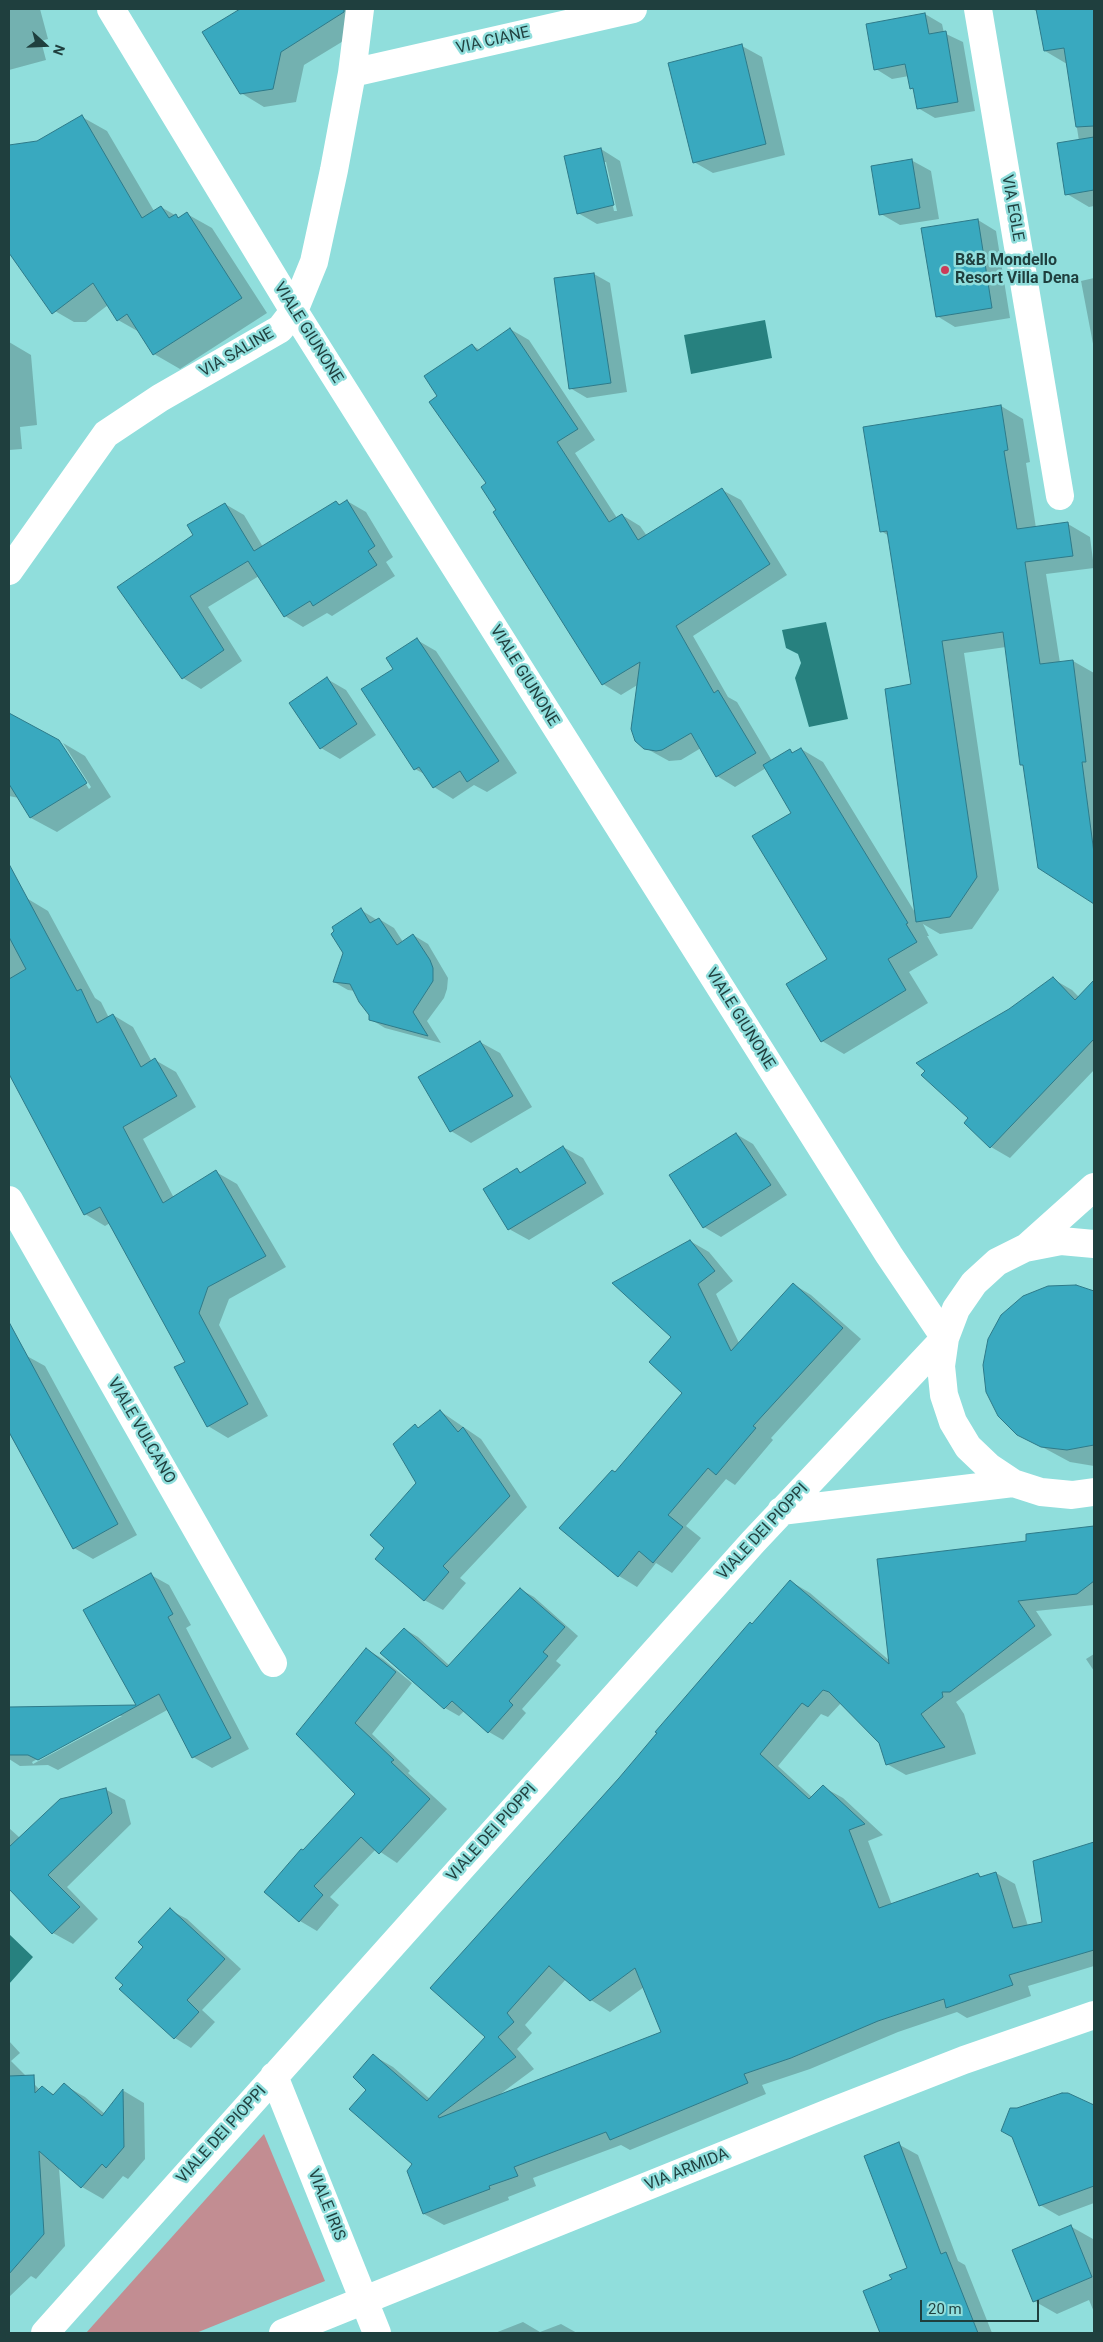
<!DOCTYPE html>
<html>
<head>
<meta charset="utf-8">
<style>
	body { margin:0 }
	#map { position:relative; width:1103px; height:2342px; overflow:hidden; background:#90dedc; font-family:Roboto,sans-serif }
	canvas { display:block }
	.frame { position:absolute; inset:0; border:10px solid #1f3f3e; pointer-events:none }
	.north { position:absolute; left:20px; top:20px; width:50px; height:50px; -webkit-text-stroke:4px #90dedc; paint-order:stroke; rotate:110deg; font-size:14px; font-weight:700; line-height:20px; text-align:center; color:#1f3f3e }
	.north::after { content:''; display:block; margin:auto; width:18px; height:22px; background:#1f3f3e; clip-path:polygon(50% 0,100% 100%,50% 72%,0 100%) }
	.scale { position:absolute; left:920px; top:2300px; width:119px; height:22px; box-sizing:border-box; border:2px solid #1f3f3e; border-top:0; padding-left:6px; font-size:15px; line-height:18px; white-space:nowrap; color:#1f3f3e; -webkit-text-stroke:4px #90dedc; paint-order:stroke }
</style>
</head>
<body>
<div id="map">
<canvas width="1103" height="2342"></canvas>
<div class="frame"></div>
<div class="north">N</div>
<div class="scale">20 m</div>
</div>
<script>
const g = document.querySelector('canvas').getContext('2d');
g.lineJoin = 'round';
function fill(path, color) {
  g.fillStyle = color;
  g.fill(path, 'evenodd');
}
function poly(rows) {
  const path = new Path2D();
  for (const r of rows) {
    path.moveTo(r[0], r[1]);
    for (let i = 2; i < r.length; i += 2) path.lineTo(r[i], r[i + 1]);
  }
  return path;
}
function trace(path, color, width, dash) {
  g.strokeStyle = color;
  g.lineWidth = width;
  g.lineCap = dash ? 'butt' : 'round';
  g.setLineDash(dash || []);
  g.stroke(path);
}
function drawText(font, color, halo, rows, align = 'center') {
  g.font = font + ' Roboto,sans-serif';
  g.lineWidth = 5;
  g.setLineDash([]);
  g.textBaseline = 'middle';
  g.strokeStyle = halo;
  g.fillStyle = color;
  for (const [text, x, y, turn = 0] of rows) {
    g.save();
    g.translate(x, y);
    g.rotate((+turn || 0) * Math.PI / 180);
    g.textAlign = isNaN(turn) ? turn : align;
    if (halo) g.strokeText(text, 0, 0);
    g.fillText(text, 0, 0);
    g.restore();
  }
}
const green = poly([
	[264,2134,325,2281,196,2333,86,2333]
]);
const water = poly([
	[765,320,772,358,691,374,684,335],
	[826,622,848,719,809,727,795,678,801,663,798,654,786,648,782,630],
	[9,1934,33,1957,9,1984]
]);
const shadow = poly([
	[9,9,40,9,48,39,41,41,46,60,9,70],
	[242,9,346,9,345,40,304,65,296,102,264,107,241,93,203,33],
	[1032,9,1094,9,1094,206,1089,207,1067,194,1079,141,1067,64,1045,51,1038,12],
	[925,14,942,24,944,33,963,42,975,111,935,118,918,108,915,91,911,88,909,76,892,79,876,69,868,25],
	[742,46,762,57,785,155,713,173,694,162],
	[82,117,107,131,154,211,161,207,180,218,187,214,212,228,267,313,180,369,154,354,141,333,118,320,108,305,86,322,74,322,48,307,10,176,9,147,38,142],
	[601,149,620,161,633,216,597,224,578,213],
	[603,162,606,162,617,211,614,211],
	[911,160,931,171,939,219,900,225,881,214],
	[978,220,996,231,1010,318,955,327,937,316],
	[594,274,610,283,627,392,587,398,570,388],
	[1094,278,1094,349,1081,281],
	[510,329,529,340,595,440,575,453,617,518,622,515,640,526,647,536,722,490,741,500,787,575,693,636,728,697,737,702,772,761,790,751,794,753,801,749,823,762,916,914,912,685,889,536,881,531,1001,406,1023,419,1030,462,1026,463,1036,528,1068,524,1090,537,1094,568,1046,574,1060,663,1073,661,1094,673,1094,902,1082,895,1022,764,1006,647,964,653,999,890,972,929,940,934,923,924,929,936,927,936,938,955,909,972,928,1003,844,1054,822,1041,828,960,793,813,766,768,735,787,717,776,701,748,681,760,669,761,640,745,639,684,621,695,603,684,498,510,488,484,438,397,472,345,480,350],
	[9,342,31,355,37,425,20,427,22,449,9,450],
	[347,501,366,512,393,557,386,562,395,576,332,616,327,613,303,627,285,616,259,576,208,607,242,661,201,689,183,678,194,535,225,504,244,515,263,547,336,502,341,505],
	[417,640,436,651,517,773,487,792,474,785,453,799,434,787,426,775,415,769,395,670],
	[327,679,346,690,376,735,340,759,321,748],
	[9,714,59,741,89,789,91,787,63,743,85,756,111,797,57,832,31,818,19,798,9,796],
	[28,899,48,911,95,998,101,1002,109,1018,113,1015,133,1027,152,1062,155,1060,176,1072,196,1107,143,1139,174,1198,216,1172,237,1184,286,1267,229,1299,219,1325,268,1416,228,1438,208,1426,187,1362,110,1223,105,1226,85,1214,9,1072,9,907,10,909],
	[361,910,377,920,379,919,394,928,403,942,413,935,428,944,448,978,447,989,444,998,427,1021,441,1043,385,1028,370,1019,369,1014,355,991,348,990,334,982],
	[1053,979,1072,990,1079,997,1094,981,1094,1070,1010,1158,991,1147,969,1118,1009,1010],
	[480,1042,500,1053,532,1107,471,1143,451,1131,419,1078],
	[736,1134,753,1144,787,1195,721,1237,704,1227],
	[563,1147,583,1158,604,1194,529,1240,509,1229,485,1189,517,1170,522,1173],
	[690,1241,709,1252,733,1281,716,1294,739,1343,793,1284,811,1295,861,1339,771,1438,773,1440,735,1485,726,1479,686,1526,701,1538,672,1573,656,1563,637,1587,619,1576,615,1473,684,1393,673,1337],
	[1076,1286,1094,1292,1094,1466,1070,1462,1018,1434],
	[25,1355,45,1366,137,1535,93,1559,74,1548,9,1433,9,1364],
	[440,1411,481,1439,527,1507,460,1578,466,1583,443,1610,424,1600,386,1548,417,1483,415,1426,418,1428],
	[1094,1528,1094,1605,1036,1611,1052,1635,956,1702,964,1714,976,1754,906,1775,887,1764,881,1742,841,1703,828,1717,821,1714,778,1766,813,1798,823,1787,843,1798,883,1835,868,1841,892,1905,978,1875,983,1877,996,1873,1015,1884,1028,1926,1043,1923,1034,1862,1094,1843,1094,1966,1028,1986,1031,1996,967,2018,957,2012,898,2032,810,2069,762,2085,766,2094,630,2150,621,2145,533,2178,536,2186,508,2197,509,2200,444,2225,424,2214,408,2171,414,2164,368,2090,374,2056,393,2067,430,2099,486,2037,620,1779,790,1581,810,1593,890,1661,1028,1542,1027,1536],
	[566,1979,591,2000,610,2012,644,1987,662,2033,499,2095,534,2069,517,2049,532,2033,525,2025],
	[151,1575,169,1585,191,1625,186,1628,249,1749,212,1768,193,1757,169,1709,58,1770,48,1765,20,1766,9,1759,9,1708,138,1706,84,1610],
	[116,1716,122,1716,33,1764,32,1762],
	[520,1589,534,1597,578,1636,556,1661,561,1665,522,1709,526,1713,503,1740,489,1732,465,1710,459,1716,445,1708,404,1629,418,1637,450,1666],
	[366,1649,383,1659,412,1683,372,1734,410,1771,408,1773,447,1809,397,1863,376,1849,330,1897,339,1905,317,1931,300,1921,303,1852,357,1794,298,1734],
	[1094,1654,1094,1671,1086,1659],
	[105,1789,125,1800,131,1824,67,1887,98,1919,73,1944,53,1933,9,1888,9,1828,20,1838],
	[170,1910,187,1919,241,1969,202,2010,215,2022,191,2048,175,2038,124,1985,145,1947],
	[9,2041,20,2053,11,2061,40,2090,42,2087,55,2095,64,2085,85,2097,105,2114,124,2091,144,2103,145,2159,128,2179,123,2176,103,2199,82,2187,59,2168,65,2246,36,2279,31,2276,9,2297,9,2164,30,2141,9,2123],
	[1065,2093,1094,2107,1094,2203,1059,2216,1040,2205,1018,2110],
	[898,2144,918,2155,958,2261,965,2265,992,2333,881,2333,865,2291,893,2280,908,2268],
	[1070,2226,1093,2239,1094,2242,1094,2312,1089,2300,1057,2314,1034,2301],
	[523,2322,540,2332,561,2324,577,2333,495,2333]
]);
const building = poly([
	[240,9,344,9,344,12,281,52,273,89,240,94,202,32,240,9],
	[1036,9,1094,9,1094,126,1076,127,1064,48,1044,51,1036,9],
	[925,13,929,34,946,31,958,102,917,109,913,88,910,89,905,64,874,70,866,24,925,13],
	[742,44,766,144,693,163,668,63,742,44],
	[82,115,142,218,161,206,169,218,176,214,178,218,187,212,242,298,153,355,127,314,117,321,93,283,52,314,9,253,9,145,37,141,82,115],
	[1094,137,1094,190,1065,195,1057,143,1094,137],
	[601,148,614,205,577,214,564,156,601,148],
	[912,159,920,208,879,215,871,166,912,159],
	[978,219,992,308,936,317,921,228,978,219],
	[594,273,611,383,569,389,554,278,594,273],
	[510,328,578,429,557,442,609,522,622,514,638,540,722,488,770,564,676,626,714,693,718,690,756,753,716,777,691,733,662,750,656,751,644,749,635,741,631,729,640,662,602,685,493,512,496,510,481,487,486,483,429,402,437,396,424,376,472,344,477,351,510,328],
	[1001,405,1008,450,1004,451,1017,529,1068,522,1073,556,1025,562,1040,664,1073,660,1086,762,1082,762,1094,853,1094,904,1038,868,1023,765,1020,765,1003,632,942,641,977,877,950,917,916,922,885,689,911,684,887,531,880,532,863,427,1001,405],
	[347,500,375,546,368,551,377,565,313,606,310,601,284,617,248,561,190,596,224,650,182,679,117,587,193,535,187,525,225,503,254,551,336,501,339,505,347,500],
	[417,638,499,761,467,782,460,771,433,788,419,767,414,770,361,689,393,669,386,658,417,638],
	[327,677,357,724,320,749,289,703,327,677],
	[9,713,59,740,87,783,30,818,9,784,9,713],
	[801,748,908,923,906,924,917,942,888,959,906,990,821,1042,786,984,827,959,752,836,791,813,763,765,790,749,792,753,801,748],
	[9,864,77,991,81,989,97,1023,113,1014,141,1067,155,1058,177,1096,123,1127,163,1203,216,1170,266,1256,208,1287,199,1313,248,1404,207,1427,174,1367,185,1362,100,1207,84,1215,9,1074,9,979,26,969,9,937,9,864],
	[361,908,370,923,379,918,397,945,413,934,430,960,433,968,433,981,413,1012,428,1036,369,1020,369,1015,359,1002,350,984,333,982,343,953,331,934,334,931,332,927,361,908],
	[1053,977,1075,1000,1094,980,1094,1039,990,1148,964,1123,968,1118,921,1075,925,1071,916,1063,1009,1009,1053,977],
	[480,1041,513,1096,450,1132,418,1077,480,1041],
	[736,1133,771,1185,703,1228,669,1175,736,1133],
	[563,1146,586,1183,508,1230,483,1189,517,1168,520,1173,563,1146],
	[690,1240,715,1271,698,1284,731,1351,793,1283,843,1328,753,1426,756,1428,716,1475,708,1468,668,1515,683,1527,653,1563,639,1551,618,1577,559,1528,612,1470,615,1472,682,1393,649,1362,671,1337,612,1283,690,1240],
	[1076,1285,1094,1291,1094,1445,1067,1450,1041,1447,1017,1435,998,1416,986,1392,983,1365,988,1339,1001,1315,1023,1296,1048,1286,1076,1285],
	[9,1322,118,1524,73,1549,9,1432,9,1322],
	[440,1410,458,1432,463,1427,510,1496,443,1566,449,1572,424,1601,375,1559,384,1548,370,1535,416,1483,393,1444,415,1424,418,1428,440,1410],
	[1094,1526,1094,1581,1077,1594,1018,1601,1035,1626,950,1692,942,1692,943,1697,921,1714,945,1747,886,1765,879,1743,829,1692,823,1690,808,1707,802,1703,760,1754,809,1799,823,1785,865,1824,849,1830,879,1908,978,1873,980,1877,996,1872,1013,1928,1042,1922,1033,1861,1094,1842,1094,1950,1009,1975,1013,1985,946,2008,944,1999,878,2021,791,2058,744,2074,748,2083,610,2140,606,2132,514,2167,518,2176,489,2186,490,2189,423,2214,407,2171,412,2164,349,2109,366,2090,353,2077,373,2054,427,2101,485,2037,430,1988,619,1778,657,1733,655,1732,750,1622,752,1624,790,1580,889,1664,877,1559,1026,1541,1026,1534,1094,1526],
	[549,1966,590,2001,635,1968,661,2032,439,2118,438,2116,516,2057,498,2037,514,2022,507,2013,549,1966],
	[151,1573,173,1614,168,1617,231,1738,192,1758,159,1694,38,1760,28,1755,9,1755,9,1707,136,1705,83,1610,151,1573],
	[520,1588,565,1627,543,1652,548,1656,509,1701,513,1705,488,1733,452,1701,444,1709,380,1653,404,1628,447,1667,520,1588],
	[366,1648,396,1672,355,1723,394,1760,391,1762,430,1799,379,1854,361,1837,314,1886,323,1895,299,1922,264,1892,301,1849,303,1850,355,1794,296,1734,366,1648],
	[106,1788,112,1813,48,1875,80,1907,52,1934,9,1889,9,1847,60,1799,106,1788],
	[170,1908,225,1959,187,2000,199,2012,174,2039,119,1989,123,1985,115,1978,143,1947,138,1942,170,1908],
	[34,2075,35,2093,42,2086,53,2095,64,2083,102,2116,123,2089,124,2147,106,2168,102,2164,81,2188,39,2151,44,2234,9,2274,9,2076,34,2075],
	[1062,2093,1068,2093,1094,2105,1094,2186,1039,2206,1012,2137,1001,2131,1010,2108,1017,2108,1062,2093],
	[899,2142,941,2254,946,2252,978,2333,880,2333,863,2291,892,2279,889,2275,907,2268,864,2156,899,2142],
	[1071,2225,1092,2277,1033,2302,1012,2250,1071,2225]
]);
const minor = poly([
	[978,9,1060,496],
	[352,73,633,9],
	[9,571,106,434,160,398,280,329,294,311,314,262,334,170,352,73,360,9],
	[9,1200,273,1663],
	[1094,1244,1061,1241,1025,1248,997,1262,974,1283,956,1309,945,1338,941,1366,944,1395,953,1422,968,1447,989,1467,1013,1483,1041,1492,1072,1495,1094,1492],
	[1027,1247,1094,1187],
	[781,1511,1013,1483],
	[274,2076,377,2333],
	[45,2333,753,1542,945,1338,889,1255,294,311,111,9],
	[283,2333,831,2112,964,2060,1094,2015]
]);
const markers = [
	[945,270,5,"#cb3b58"]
];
const streetNames = [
	["VIA CIANE",493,41,-13],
	["VIA EGLE",1012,208,80],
	["VIALE GIUNONE",308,333,58],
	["VIA SALINE",237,353,-30],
	["VIALE GIUNONE",524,676,58],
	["VIALE GIUNONE",740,1019,58],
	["VIALE VULCANO",141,1431,60],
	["VIALE DEI PIOPPI",763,1532,-47],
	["VIALE DEI PIOPPI",492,1833,-48],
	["VIALE DEI PIOPPI",222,2135,-48],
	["VIA ARMIDA",687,2170,-22],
	["VIALE IRIS",326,2205,68]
];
const poiNames = [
	["B&B Mondello",955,261],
	["Resort Villa Dena",955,279]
];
fill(green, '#c28d92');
fill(water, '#27817f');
fill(shadow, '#0003');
fill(building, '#39a9bf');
trace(building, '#2e7a89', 1);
trace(minor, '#fff', 28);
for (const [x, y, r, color] of markers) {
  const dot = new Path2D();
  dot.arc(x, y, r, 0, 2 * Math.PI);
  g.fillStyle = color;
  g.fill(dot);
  trace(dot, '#90dedc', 2);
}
drawText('16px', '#1f3f3e', '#90dedc', streetNames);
drawText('bold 16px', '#1f3f3e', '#90dedc', poiNames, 'left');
</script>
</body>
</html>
